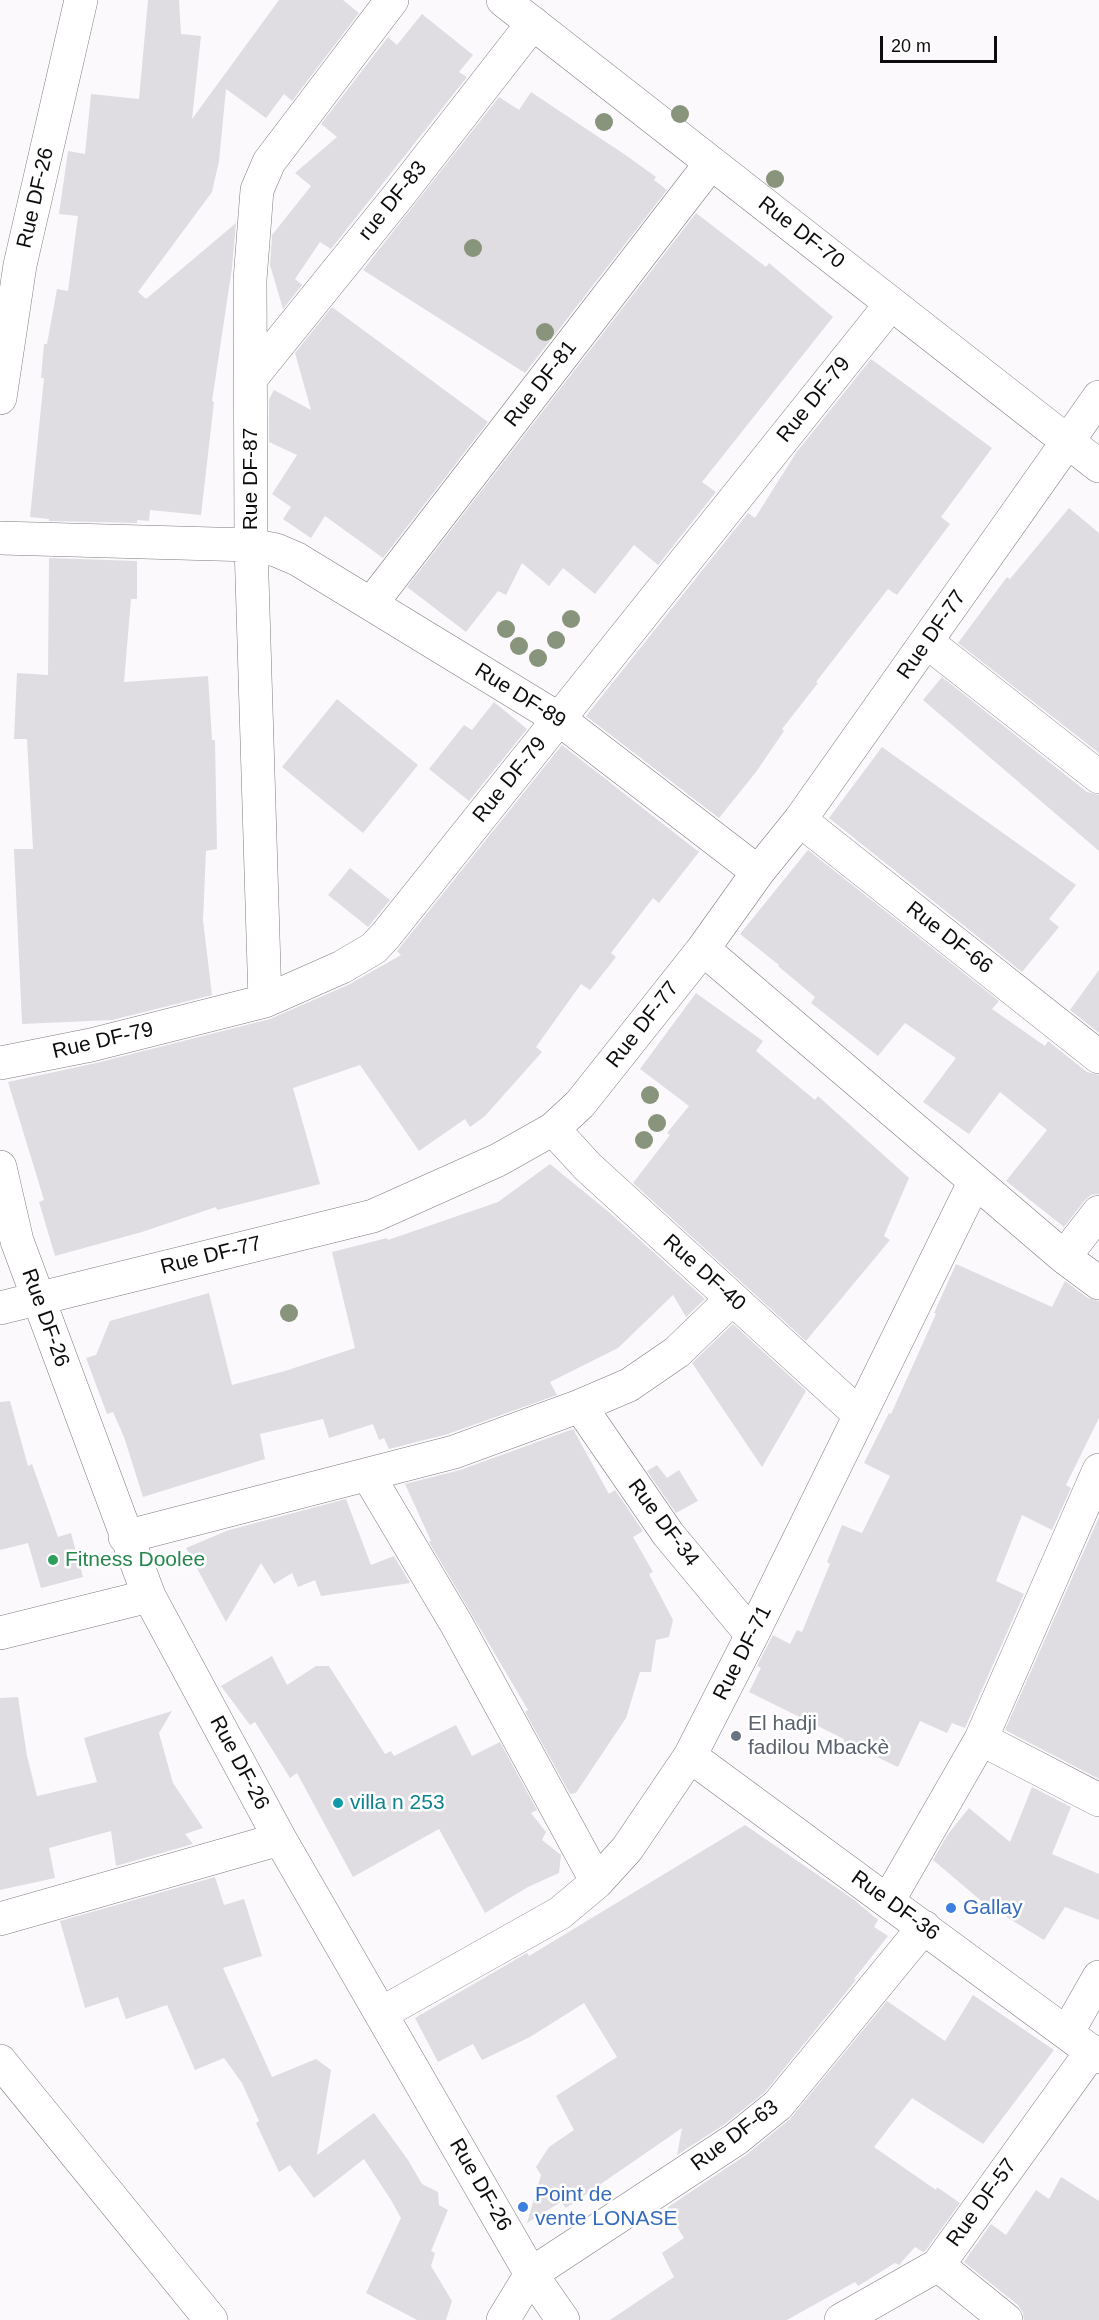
<!DOCTYPE html>
<html>
<head>
<meta charset="utf-8">
<style>
	body { margin:0 }
	#map { position:relative; width:1099px; height:2320px; overflow:hidden; background:#fcf9fc; font-family:Arial,sans-serif }
	canvas { display:block }
	.scale { position:absolute; left:880px; top:36px; width:117px; height:27px; box-sizing:border-box; border:3px solid #0e0d0e; border-top:0; padding-left:8px; font-size:18px; line-height:21px; white-space:nowrap; color:#0e0d0e; -webkit-text-stroke:4px #fff; paint-order:stroke }
</style>
</head>
<body>
<div id="map">
<canvas width="1099" height="2320"></canvas>
<div class="scale">20 m</div>
</div>
<script>
const g = document.querySelector('canvas').getContext('2d');
g.lineJoin = 'round';
function fill(path, color) {
  g.fillStyle = color;
  g.fill(path, 'evenodd');
}
function poly(rows) {
  const path = new Path2D();
  for (const r of rows) {
    path.moveTo(r[0], r[1]);
    for (let i = 2; i < r.length; i += 2) path.lineTo(r[i], r[i + 1]);
  }
  return path;
}
function trace(path, color, width, dash) {
  g.strokeStyle = color;
  g.lineWidth = width;
  g.lineCap = dash ? 'butt' : 'round';
  g.setLineDash(dash || []);
  g.stroke(path);
}
function drawText(font, color, halo, rows, align = 'center') {
  g.font = font + ' Arial,sans-serif';
  g.lineWidth = 5;
  g.setLineDash([]);
  g.textBaseline = 'middle';
  g.strokeStyle = halo;
  g.fillStyle = color;
  for (const [text, x, y, turn = 0] of rows) {
    g.save();
    g.translate(x, y);
    g.rotate((+turn || 0) * Math.PI / 180);
    g.textAlign = isNaN(turn) ? turn : align;
    if (halo) g.strokeText(text, 0, 0);
    g.fillText(text, 0, 0);
    g.restore();
  }
}
const building = poly([
	[148,0,179,0,181,34,201,36,192,119,279,0,343,0,359,13,292,101,284,94,266,118,226,89,219,161,212,192,138,292,146,299,236,223,232,268,212,401,214,402,201,515,150,510,149,521,137,520,137,523,49,521,49,519,30,517,44,378,41,378,44,344,47,344,57,289,68,291,78,216,59,214,68,151,85,154,91,94,139,99],
	[422,14,473,55,459,72,467,77,331,249,320,242,295,279,302,285,283,309,270,265,272,235,311,186,295,173,337,137,321,124,388,37,397,45],
	[531,92,627,156,656,177,654,180,667,190,525,373,363,270,499,97,519,110],
	[696,213,766,267,769,263,833,317,702,482,716,492,658,565,634,545,595,594,563,568,549,586,522,563,506,595,498,591,466,632,407,587],
	[332,307,488,422,383,558,325,516,311,538,283,519,291,507,272,494,297,455,269,442,269,399,274,390,311,410,295,353],
	[871,359,992,448,941,517,950,524,897,595,888,589,816,682,818,683,782,729,784,731,756,772,719,818,586,716,748,513,755,518,796,453],
	[1069,508,1099,533,1099,753,958,643,1007,577,1010,579],
	[49,558,137,561,137,599,131,599,124,682,208,676,212,740,215,740,217,849,206,851,203,920,212,995,112,1020,22,1024,14,849,33,849,27,739,14,739,17,673,48,675],
	[942,677,1087,792,1099,795,1099,851,923,700],
	[337,699,418,765,363,833,282,767],
	[494,702,527,729,469,801,429,769,464,725,472,730],
	[562,745,699,852,659,903,653,898,611,953,616,957,590,990,581,984,536,1047,542,1052,485,1116,470,1127,465,1119,419,1151,360,1065,293,1088,320,1184,217,1210,216,1207,142,1232,55,1256,39,1202,44,1200,8,1082,96,1063,270,1019,350,984,401,955,397,951],
	[882,747,1076,885,1049,919,1059,927,1022,972,829,818],
	[808,850,999,1001,992,1009,1045,1046,1048,1041,1087,1072,1099,1075,1099,1194,1091,1195,1085,1200,1064,1227,1006,1181,1047,1130,1000,1092,969,1134,923,1102,956,1058,905,1023,878,1056,811,1003,815,997,778,966,779,965,740,934],
	[350,868,390,900,368,927,328,895],
	[1099,970,1099,1033,1070,1010],
	[696,993,763,1041,756,1051,815,1100,818,1096,909,1178,884,1236,890,1240,806,1341,633,1183,670,1135,667,1133,689,1106,640,1069],
	[550,1164,610,1213,705,1299,686,1317,673,1295,618,1348,550,1382,557,1395,448,1434,389,1449,384,1438,379,1440,373,1424,329,1438,323,1419,260,1434,265,1459,143,1497,124,1437,113,1412,107,1414,86,1358,96,1355,110,1321,209,1293,232,1385,285,1371,355,1348,332,1252,387,1238,388,1240,498,1202],
	[956,1264,1052,1307,1065,1281,1088,1298,1099,1301,1099,1418,1066,1485,1071,1488,1052,1530,1022,1515,996,1581,1024,1594,965,1728,952,1723,947,1733,920,1721,898,1767,843,1741,844,1739,749,1692,761,1668,757,1666,773,1635,790,1644,797,1630,802,1632,830,1564,827,1562,842,1525,862,1533,890,1476,864,1463,889,1413,891,1414,936,1314,934,1313],
	[733,1324,806,1391,762,1467,692,1363],
	[10,1401,28,1466,32,1464,58,1537,71,1533,83,1577,41,1588,28,1543,0,1550,0,1402],
	[573,1429,609,1494,615,1490,643,1531,633,1537,653,1572,649,1574,673,1620,669,1637,656,1640,651,1672,640,1672,626,1718,576,1793,570,1794,525,1712,528,1710,429,1542,431,1541,405,1484,460,1470],
	[657,1465,667,1478,679,1470,698,1501,676,1513,647,1471],
	[346,1499,371,1565,394,1556,410,1583,321,1596,315,1580,298,1587,292,1573,274,1584,261,1563,226,1622,186,1548,229,1530],
	[1099,1517,1099,1779,1005,1730],
	[272,1656,287,1685,316,1666,329,1666,385,1754,391,1751,394,1756,456,1725,472,1756,500,1742,537,1810,531,1813,546,1832,542,1840,561,1855,559,1873,528,1887,485,1913,439,1829,353,1877,297,1773,290,1778,255,1722,250,1725,221,1686],
	[18,1697,27,1756,37,1796,97,1782,84,1738,172,1711,159,1733,173,1783,203,1828,185,1834,193,1844,116,1866,111,1831,49,1848,55,1878,0,1890,0,1698],
	[1032,1787,1071,1807,1052,1854,1099,1874,1099,1920,1065,1907,1044,1940,985,1904,933,1860,948,1834,969,1808,1010,1842],
	[745,1825,853,1899,878,1920,874,1927,888,1936,854,1979,856,1980,765,2092,725,2124,677,2155,682,2128,566,2208,561,2202,527,2223,541,2175,536,2167,549,2147,574,2130,556,2096,617,2057,584,2003,530,2037,482,2060,473,2044,438,2062,415,2018,527,1953,529,1956],
	[215,1877,224,1905,244,1899,262,1956,223,1968,272,2077,316,2059,331,2070,317,2155,374,2113,408,2160,422,2184,438,2192,439,2205,448,2210,431,2251,435,2253,431,2266,452,2301,446,2320,417,2320,366,2293,401,2218,391,2200,364,2159,314,2198,290,2165,279,2172,256,2123,259,2121,242,2083,224,2058,195,2070,167,2005,126,2019,118,1997,85,2008,60,1921],
	[973,1995,1054,2050,983,2144,912,2098,874,2147,936,2190,937,2187,960,2203,925,2251,923,2252,915,2247,899,2265,895,2263,858,2286,855,2282,787,2320,610,2320,674,2277,662,2253,684,2238,667,2211,668,2207,746,2155,790,2119,887,2001,945,2041],
	[1061,2177,1099,2201,1099,2320,1024,2320,1023,2313,1018,2305,964,2262,991,2224,1006,2235,1036,2190,1049,2199]
]);
const street = poly([
	[503,0,1099,466],
	[251,378,399,195,533,23],
	[0,398,20,265,81,0],
	[0,538,251,545,276,550,297,559,559,719,758,872],
	[371,604,711,163],
	[927,642,1099,777],
	[800,820,1099,1057],
	[703,949,1064,1257,1099,1283],
	[265,1001,251,545,250,280,257,190,269,162,392,0],
	[0,1063,91,1045,265,1001,342,967,374,948,386,935,891,304],
	[553,1129,588,1167,860,1415],
	[0,1167,17,1241,149,1596,280,1839,531,2274,563,2320],
	[1064,1257,1099,1212],
	[0,1308,373,1216,498,1160,553,1129,580,1104,703,949,758,872,800,820,1099,397],
	[580,1406,668,1534,752,1635],
	[368,1475,457,1625,597,1882],
	[125,1537,454,1452,580,1406,629,1385,677,1352,732,1299],
	[0,1633,149,1596],
	[981,1739,1099,1800],
	[690,1756,1099,2057],
	[888,1901,981,1739,1099,1470],
	[0,1919,280,1839],
	[382,2013,560,1913,597,1882,627,1849,690,1756,752,1635,975,1181],
	[1067,2033,1099,1977],
	[0,2061,211,2320],
	[938,2265,1006,2320],
	[503,2320,531,2274,736,2139,778,2105,924,1927],
	[841,2320,938,2265,1092,2051]
]);
const trees = [
	[680,114],
	[604,122],
	[775,179],
	[473,248],
	[545,332],
	[571,619],
	[506,629],
	[556,640],
	[519,646],
	[538,658],
	[650,1095],
	[657,1123],
	[644,1140],
	[289,1313]
];
const markers = [
	[53,1560,6,"#2e9e5b"],
	[736,1736,6,"#6b7280"],
	[338,1803,6,"#0f9aa8"],
	[951,1908,6,"#3f7fe0"],
	[523,2207,6,"#3f7fe0"]
];
const streetNames = [
	["Rue DF-26",36,198,-77],
	["rue DF-83",393,201,-51],
	["Rue DF-70",801,233,38],
	["Rue DF-81",541,384,-52],
	["Rue DF-79",814,400,-51],
	["Rue DF-87",251,479,-90],
	["Rue DF-77",932,635,-55],
	["Rue DF-89",520,696,32],
	["Rue DF-79",510,780,-51],
	["Rue DF-66",949,938,38],
	["Rue DF-77",643,1025,-52],
	["Rue DF-79",103,1041,-13],
	["Rue DF-77",211,1256,-14],
	["Rue DF-40",704,1273,42],
	["Rue DF-26",45,1318,70],
	["Rue DF-34",663,1523,53],
	["Rue DF-71",743,1653,-63],
	["Rue DF-26",239,1763,62],
	["Rue DF-36",895,1906,36],
	["Rue DF-63",735,2136,-37],
	["Rue DF-26",480,2185,60],
	["Rue DF-57",982,2203,-54]
];
const leisureNames = [
	["Fitness Doolee",65,1560]
];
const worshipNames = [
	["El hadji",748,1724],
	["fadilou Mbackè",748,1748]
];
const cultureNames = [
	["villa n 253",350,1803]
];
const shopNames = [
	["Gallay",963,1908],
	["Point de",535,2195],
	["vente LONASE",535,2219]
];
fill(building, '#dfdde1');
trace(street, '#7e7b7e', 34);
trace(street, '#fff', 33);
g.fillStyle = '#88947b';
for (const [x, y] of trees) {
  g.beginPath();
  g.arc(x, y, 9, 0, 2 * Math.PI);
  g.fill();
}
for (const [x, y, r, color] of markers) {
  const dot = new Path2D();
  dot.arc(x, y, r, 0, 2 * Math.PI);
  g.fillStyle = color;
  g.fill(dot);
  trace(dot, '#fff', 2);
}
drawText('21px', '#0e0d0e', '#fff', streetNames);
drawText('21px', '#27864d', '#fff', leisureNames, 'left');
drawText('21px', '#5b616d', '#fff', worshipNames, 'left');
drawText('21px', '#0d838f', '#fff', cultureNames, 'left');
drawText('21px', '#366cbe', '#fff', shopNames, 'left');
</script>
</body>
</html>
